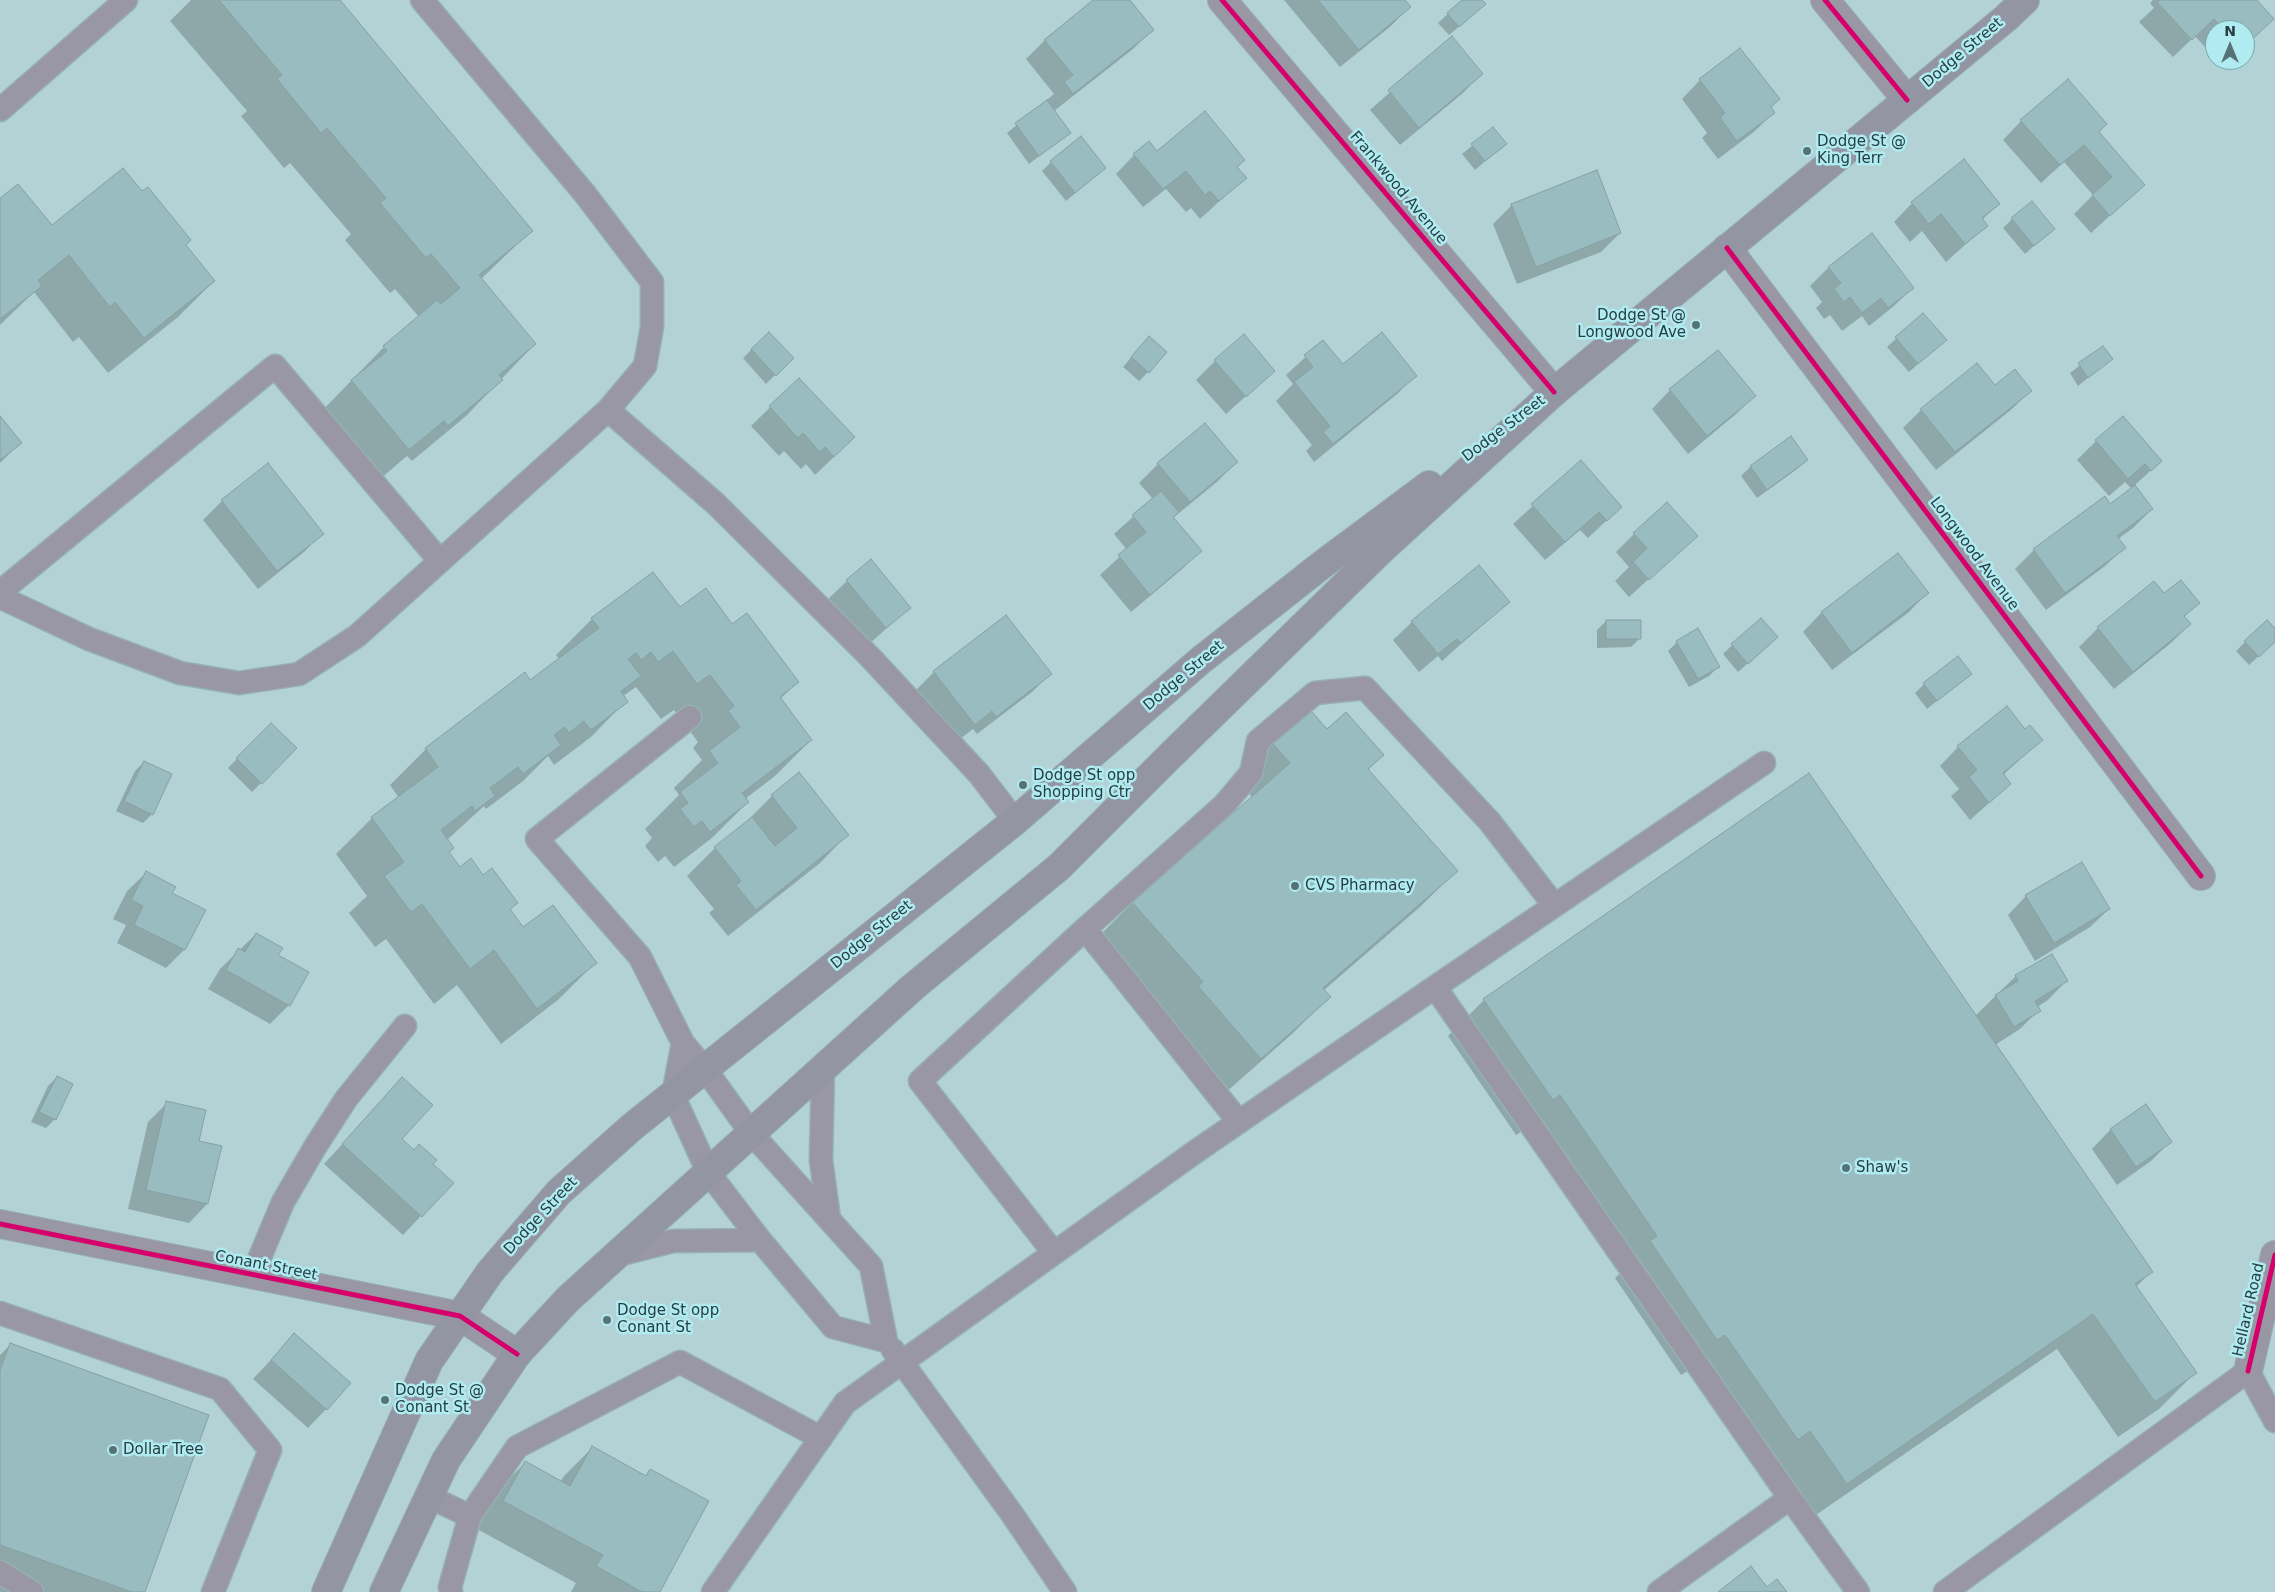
<!DOCTYPE html>
<html>
<head>
<meta charset="utf-8">
<style>
	body { margin:0 }
	#map { position:relative; width:2275px; height:1592px; overflow:hidden; background:#b2d2d5; font-family:"DejaVu Sans",sans-serif }
	canvas { display:block }
	.north { position:absolute; left:2205px; top:20px; width:50px; height:50px; box-sizing:border-box; background:#b0ebf1; border:1px solid #79a6ab; border-radius:50%; rotate:0deg; font-size:14px; font-weight:700; line-height:20px; text-align:center; color:#263e41 }
	.north::after { content:''; display:block; margin:auto; width:18px; height:22px; background:#577275; clip-path:polygon(50% 0,100% 100%,50% 72%,0 100%) }
</style>
</head>
<body>
<div id="map">
<canvas width="2275" height="1592"></canvas>
<div class="north">N</div>
</div>
<script>
const g = document.querySelector('canvas').getContext('2d');
g.lineJoin = 'round';
function fill(path, color) {
  g.fillStyle = color;
  g.fill(path, 'evenodd');
}
function poly(rows) {
  const path = new Path2D();
  for (const r of rows) {
    path.moveTo(r[0], r[1]);
    for (let i = 2; i < r.length; i += 2) path.lineTo(r[i], r[i + 1]);
  }
  return path;
}
function trace(path, color, width, dash) {
  g.strokeStyle = color;
  g.lineWidth = width;
  g.lineCap = dash ? 'butt' : 'round';
  g.setLineDash(dash || []);
  g.stroke(path);
}
function drawText(font, color, halo, rows, align = 'center') {
  g.font = font + ' "DejaVu Sans",sans-serif';
  g.lineWidth = 5;
  g.setLineDash([]);
  g.textBaseline = 'middle';
  g.strokeStyle = halo;
  g.fillStyle = color;
  for (const [text, x, y, turn = 0] of rows) {
    g.save();
    g.translate(x, y);
    g.rotate((+turn || 0) * Math.PI / 180);
    g.textAlign = isNaN(turn) ? turn : align;
    if (halo) g.strokeText(text, 0, 0);
    g.fillText(text, 0, 0);
    g.restore();
  }
}
const shadow = poly([
	[191,0,338,0,531,231,481,279,535,344,466,416,412,461,407,456,373,485,316,417,384,347,419,317,395,289,390,293,345,240,351,234,290,163,284,168,241,116,247,111,170,21],
	[1095,0,1128,0,1152,30,1133,49,1054,111,1069,133,1029,164,1007,133,1054,94,1026,59,1045,40],
	[1284,0,1404,0,1409,7,1391,26,1340,67],
	[1463,0,1480,0,1475,13,1449,35,1438,23],
	[2153,0,2255,0,2245,45,2245,30,2215,30,2215,58,2195,36,2173,57,2139,22,2154,8,2150,3],
	[1451,38,1481,74,1463,93,1400,145,1370,110],
	[2217,60,2229,60,2223,66],
	[1700,80,1770,108,1773,113,1755,131,1718,159,1702,138,1707,133,1682,99],
	[2021,121,2097,132,2143,185,2091,233,2074,214,2093,195,2064,162,2041,183,2003,140],
	[1493,129,1505,144,1475,170,1462,154],
	[1156,152,1236,168,1245,178,1200,219,1191,208,1186,212,1166,189,1143,207,1116,174,1134,155],
	[1051,162,1105,168,1066,201,1042,171],
	[0,200,51,227,185,245,214,281,178,317,108,373,79,337,73,342,34,292,0,325],
	[1912,203,1998,204,1982,220,1986,226,1946,262,1922,231,1910,242,1894,222],
	[1512,205,1620,233,1601,252,1517,284,1493,224],
	[2012,219,2053,229,2025,254,2003,228],
	[1829,267,1913,287,1894,306,1869,326,1862,316,1842,331,1830,315,1824,319,1816,308,1822,302,1810,286],
	[1923,314,1945,340,1909,372,1887,347],
	[1323,341,1343,366,1415,376,1397,394,1314,462,1306,451,1312,445,1276,401,1293,384,1286,375],
	[1140,347,1148,372,1139,381,1123,367],
	[2102,348,2111,359,2078,386,2070,373],
	[752,349,792,358,766,384,743,358],
	[1215,361,1274,371,1226,414,1196,380],
	[799,379,835,456,815,475,806,464,801,469,784,451,779,456,751,426],
	[1995,387,2031,390,2012,409,1936,470,1903,428,1921,410],
	[1670,390,1754,396,1736,414,1688,454,1652,409],
	[0,418,20,443,0,463],
	[1791,438,1806,460,1797,469,1757,498,1741,476,1750,467],
	[2096,441,2161,461,2134,486,2152,509,2133,528,2118,539,2124,548,2105,566,2046,610,2015,569,2034,550,2110,505,2132,489,2125,482,2109,496,2077,460],
	[1236,462,1218,481,1173,518,1200,551,1181,570,1131,612,1100,575,1127,550,1114,534,1153,499,1139,483,1158,464],
	[1581,462,1621,507,1588,538,1580,530,1545,560,1513,524],
	[268,465,322,533,304,552,258,589,203,520,222,501],
	[1634,534,1696,536,1629,597,1615,581,1629,567,1616,552],
	[1898,555,1927,593,1909,612,1832,670,1803,632,1821,613],
	[652,574,679,609,732,625,798,682,780,699,811,740,775,776,745,799,748,802,712,838,674,867,665,856,658,862,645,846,652,838,645,829,679,795,674,788,702,760,693,748,698,742,674,710,661,719,636,687,623,696,626,701,591,737,554,765,548,756,523,781,486,809,484,806,447,840,448,853,460,869,483,877,517,903,509,910,523,929,595,963,559,999,501,1044,457,985,434,1004,386,939,375,947,349,913,367,896,336,854,372,818,399,798,390,785,426,749,525,674,530,682,559,659,556,655,592,619],
	[847,581,909,608,867,646,828,599],
	[2164,595,2198,603,2184,617,2190,624,2171,643,2114,689,2079,647,2098,628],
	[1508,602,1442,661,1438,656,1419,672,1393,640,1412,622],
	[1606,621,1640,638,1631,647,1597,648,1597,630],
	[2275,629,2275,641,2249,665,2236,651,2245,642],
	[1677,642,1718,667,1709,676,1689,687,1668,651],
	[1732,645,1767,646,1738,672,1723,654],
	[934,672,1050,674,1032,692,977,734,973,729,956,742,915,691],
	[1970,674,1927,709,1915,693,1924,684],
	[271,724,295,748,252,792,228,768],
	[1327,730,1382,755,1368,770,1456,871,1420,907,1323,991,1329,997,1293,1033,1224,1094,1097,938,1133,902,1253,798,1233,775,1269,739],
	[2025,731,2041,740,2003,775,2010,784,1970,820,1951,796,1959,789,1940,766,1958,747],
	[144,762,152,814,143,823,116,811,135,771],
	[799,774,847,835,820,863,728,936,709,913,714,909,687,876,715,848,744,824,772,796],
	[146,873,171,894,184,950,166,968,117,943,126,925,113,919,127,891],
	[2026,896,2109,909,2090,927,2035,961,2008,915],
	[256,934,289,1005,270,1024,208,989,220,969],
	[2016,976,2066,981,2048,1000,2037,1007,2039,1010,2020,1029,1995,1045,2152,1271,2136,1287,2195,1373,2159,1409,2118,1437,2057,1349,1810,1519,1689,1370,1681,1375,1615,1278,1621,1272,1524,1130,1516,1135,1448,1036,1484,1000,1975,1016],
	[57,1077,55,1119,46,1128,31,1122,48,1086],
	[402,1079,400,1139,452,1183,403,1235,324,1164],
	[167,1103,197,1142,207,1204,189,1223,128,1209,148,1122],
	[2145,1106,2170,1142,2151,1161,2117,1185,2092,1149,2110,1130],
	[294,1335,326,1409,308,1428,253,1379],
	[10,1345,143,1592,0,1592,0,1355],
	[592,1448,644,1477,650,1470,658,1592,571,1592,576,1583,477,1529,497,1491,525,1463,560,1482,564,1476]
]);
const building = poly([
	[219,0,340,0,533,231,479,275,536,344,499,375,503,380,448,426,444,421,409,450,351,380,387,351,383,346,437,300,441,304,460,288,431,254,426,258,380,203,386,198,327,128,321,133,277,79,282,75,219,0],
	[1093,0,1130,0,1154,30,1073,94,1064,82,1073,75,1044,40,1093,0],
	[1318,0,1405,0,1411,7,1359,50,1318,0],
	[1462,0,1482,0,1486,4,1459,27,1447,13,1462,0],
	[2160,0,2257,0,2274,19,2245,46,2245,30,2225,30,2214,19,2192,40,2157,2,2160,0],
	[1452,36,1483,74,1419,128,1388,90,1452,36],
	[1740,48,1780,99,1771,107,1775,113,1737,141,1720,118,1725,113,1699,79,1740,48],
	[2068,79,2107,124,2099,132,2145,185,2110,216,2092,195,2112,177,2084,145,2060,165,2020,120,2068,79],
	[1047,100,1071,133,1039,156,1015,123,1047,100],
	[1205,111,1245,160,1237,167,1247,178,1219,201,1210,191,1205,195,1186,171,1163,189,1133,154,1149,141,1157,151,1205,111],
	[1493,127,1507,144,1485,161,1471,144,1493,127],
	[1081,136,1106,168,1075,193,1050,161,1081,136],
	[1964,159,2000,204,1982,218,1988,226,1965,244,1941,214,1929,224,1911,202,1964,159],
	[123,168,142,191,148,187,191,240,186,245,215,281,144,338,115,302,110,307,69,255,38,280,42,286,0,319,0,198,18,184,52,225,123,168],
	[1597,170,1621,233,1536,267,1511,204,1597,170],
	[2032,201,2055,229,2034,246,2011,218,2032,201],
	[1872,233,1914,288,1888,308,1881,298,1862,313,1850,297,1844,302,1834,289,1841,283,1828,267,1872,233],
	[1923,313,1947,340,1918,364,1895,337,1923,313],
	[769,332,794,358,776,376,751,349,769,332],
	[1382,332,1417,376,1333,444,1323,432,1330,426,1294,382,1313,367,1304,355,1323,340,1343,364,1382,332],
	[1244,334,1275,371,1246,397,1214,360,1244,334],
	[1149,336,1167,352,1149,373,1131,357,1149,336],
	[2103,346,2113,359,2088,378,2078,363,2103,346],
	[1718,350,1756,396,1707,436,1669,389,1718,350],
	[1977,363,1995,385,2015,369,2032,391,1955,452,1920,409,1977,363],
	[799,378,855,437,834,457,825,447,820,452,803,433,798,438,769,406,799,378],
	[0,416,22,443,0,460,0,416],
	[2123,416,2162,461,2151,471,2145,464,2128,479,2095,440,2123,416],
	[1205,423,1238,462,1190,502,1157,463,1205,423],
	[1791,436,1808,460,1767,490,1750,466,1791,436],
	[1581,460,1622,507,1607,521,1599,512,1565,542,1531,504,1581,460],
	[268,463,324,534,277,571,221,500,268,463],
	[2135,485,2153,509,2117,536,2126,548,2065,593,2033,549,2105,496,2110,504,2135,485],
	[1161,491,1179,512,1173,517,1202,551,1150,595,1118,555,1146,532,1132,515,1161,491],
	[1667,502,1698,536,1649,580,1633,562,1647,548,1633,533,1667,502],
	[1898,553,1929,593,1852,653,1821,612,1898,553],
	[871,559,911,608,886,628,846,580,871,559],
	[1479,565,1510,602,1461,643,1457,639,1438,654,1411,621,1479,565],
	[653,572,680,607,706,588,732,624,747,613,799,682,780,697,812,740,742,793,749,802,710,832,702,821,694,827,680,809,688,803,680,792,718,763,709,751,740,727,728,711,734,706,710,675,697,684,673,651,658,662,651,652,641,660,636,653,628,659,641,676,621,691,628,702,591,730,584,721,569,733,565,727,554,735,561,745,523,774,518,767,490,788,495,796,475,811,472,806,441,830,454,848,449,852,460,867,471,858,483,875,492,868,518,903,510,909,523,927,553,905,597,963,537,1009,494,950,470,969,422,904,411,912,384,876,404,862,371,817,438,767,425,748,525,672,530,680,599,628,591,618,653,572],
	[2181,580,2200,603,2184,616,2191,624,2133,672,2097,627,2154,581,2164,593,2181,580],
	[1006,615,1052,674,996,717,992,711,975,725,933,671,1006,615],
	[1761,618,1778,637,1748,664,1731,644,1761,618],
	[1606,620,1641,620,1641,639,1606,639,1606,620],
	[2267,620,2275,628,2275,642,2259,657,2244,641,2267,620],
	[1698,628,1720,667,1698,679,1676,641,1698,628],
	[1958,656,1972,674,1937,701,1923,683,1958,656],
	[1306,705,1327,729,1346,712,1384,755,1368,769,1458,871,1323,988,1331,997,1261,1059,1198,986,1203,982,1132,902,1290,763,1268,738,1306,705],
	[2007,706,2025,729,2030,725,2043,740,2003,773,2011,784,1989,803,1969,777,1977,770,1957,746,2007,706],
	[271,723,297,748,262,784,236,758,271,723],
	[144,761,172,774,153,815,124,801,144,761],
	[799,772,849,835,756,910,736,885,741,881,714,847,752,817,775,846,797,828,771,795,799,772],
	[1809,773,2153,1272,2135,1284,2197,1373,2155,1402,2093,1314,1847,1484,1810,1431,1798,1440,1725,1335,1717,1340,1650,1241,1657,1236,1560,1095,1553,1100,1483,999,1809,773],
	[2082,862,2110,909,2054,943,2025,895,2082,862],
	[146,871,176,887,172,893,206,910,185,950,134,925,143,906,131,900,146,871],
	[256,933,283,948,278,955,309,972,290,1006,226,970,238,948,245,952,256,933],
	[2052,954,2068,981,2035,1001,2041,1011,2014,1027,1995,995,2018,981,2015,975,2052,954],
	[57,1076,73,1084,56,1120,39,1112,57,1076],
	[402,1077,433,1105,402,1139,414,1150,419,1144,437,1160,433,1164,454,1183,422,1217,342,1144,402,1077],
	[166,1101,206,1110,199,1141,222,1146,208,1204,146,1190,166,1101],
	[2146,1104,2172,1142,2136,1167,2110,1129,2146,1104],
	[294,1333,351,1383,327,1410,271,1360,294,1333],
	[10,1343,209,1415,145,1592,132,1592,0,1545,0,1370,10,1343],
	[592,1446,646,1476,650,1469,709,1501,660,1592,642,1592,596,1566,603,1555,503,1501,525,1461,570,1486,592,1446],
	[1751,1566,1767,1587,1777,1579,1787,1592,1718,1592,1751,1566]
]);
const service = poly([
	[0,110,126,0],
	[608,410,716,504,869,656,979,774,1015,821],
	[0,592,275,366,440,561],
	[0,597,89,639,180,673,239,683,299,674,357,636,608,410,645,366,652,327,652,282,585,194,422,0],
	[1085,929,1224,805,1251,773,1258,741,1315,693,1365,688,1490,822,1554,905],
	[1435,987,1764,763],
	[683,1043,673,1095,708,1172,760,1240,833,1327,886,1341,871,1266,751,1133,705,1069,683,1043,640,957,537,839,690,717],
	[823,1068,821,1160,829,1219],
	[1054,1253,920,1081,1085,929,1239,1122],
	[614,1256,673,1241,760,1240],
	[252,1276,283,1202,315,1147,346,1099,405,1026],
	[0,1313,220,1389,270,1450,213,1592],
	[893,1350,1012,1514,1065,1592],
	[429,1497,470,1516,517,1447,680,1362,821,1438],
	[1790,1498,1858,1592],
	[0,1572,32,1592],
	[451,1592,450,1587,470,1516],
	[713,1592,845,1403,1195,1152,1435,987,1790,1498,1659,1592],
	[1945,1592,2248,1371,2275,1421]
]);
const minor = poly([
	[1222,0,1554,392],
	[1825,0,1907,100],
	[1727,248,2201,876],
	[2248,1371,2275,1255]
]);
const tertiary = poly([
	[0,1224,460,1316,517,1354]
]);
const secondary = poly([
	[326,1592,429,1361,490,1272,559,1192,632,1127,1015,821,1201,660,1323,564,1429,485],
	[384,1592,446,1460,517,1354,568,1299,913,987,1059,867,1169,757,1379,552,1554,392,2006,18,2025,0]
]);
const cycleway = poly([
	[1222,0,1554,392],
	[1825,0,1907,100],
	[1727,248,2201,876],
	[0,1224,460,1316,517,1354],
	[2248,1371,2275,1255]
]);
const markers = [
	[1807,151,5,"#577275"],
	[1696,325,5,"#577275"],
	[1023,785,5,"#577275"],
	[1295,886,5,"#577275"],
	[1846,1168,5,"#577275"],
	[607,1320,5,"#577275"],
	[385,1400,5,"#577275"],
	[113,1450,5,"#577275"]
];
const streetNames = [
	["Dodge Street",1963,53,-40],
	["Frankwood Avenue",1398,188,50],
	["Dodge Street",1504,429,-37],
	["Longwood Avenue",1974,554,53],
	["Dodge Street",1184,676,-40],
	["Dodge Street",872,935,-39],
	["Dodge Street",541,1216,-47],
	["Conant Street",266,1266,11],
	["Hellard Road",2249,1310,-77]
];
const poiNames = [
	["Dodge St @",1817,142],
	["King Terr",1817,159],
	["Dodge St @",1686,316,"right"],
	["Longwood Ave",1686,333,"right"],
	["Dodge St opp",1033,776],
	["Shopping Ctr",1033,793],
	["CVS Pharmacy",1305,886],
	["Shaw's",1856,1168],
	["Dodge St opp",617,1311],
	["Conant St",617,1328],
	["Dodge St @",395,1391],
	["Conant St",395,1408],
	["Dollar Tree",123,1450]
];
fill(shadow, '#0003');
fill(building, '#99bcc0');
trace(building, '#869fa2', 1);
trace(service, '#96afb2', 25);
trace(minor, '#96afb2', 30);
trace(tertiary, '#96afb2', 30);
trace(secondary, '#96afb2', 30);
trace(service, '#9897a3', 22);
trace(minor, '#9897a3', 28);
trace(tertiary, '#9897a3', 28);
trace(secondary, '#9396a2', 28);
trace(cycleway, '#d6006c', 5);
for (const [x, y, r, color] of markers) {
  const dot = new Path2D();
  dot.arc(x, y, r, 0, 2 * Math.PI);
  g.fillStyle = color;
  g.fill(dot);
  trace(dot, '#b0ebf1', 2);
}
drawText('15px', '#263e41', '#b0ebf1', streetNames);
drawText('15px', '#263e41', '#b0ebf1', poiNames, 'left');
</script>
</body>
</html>
